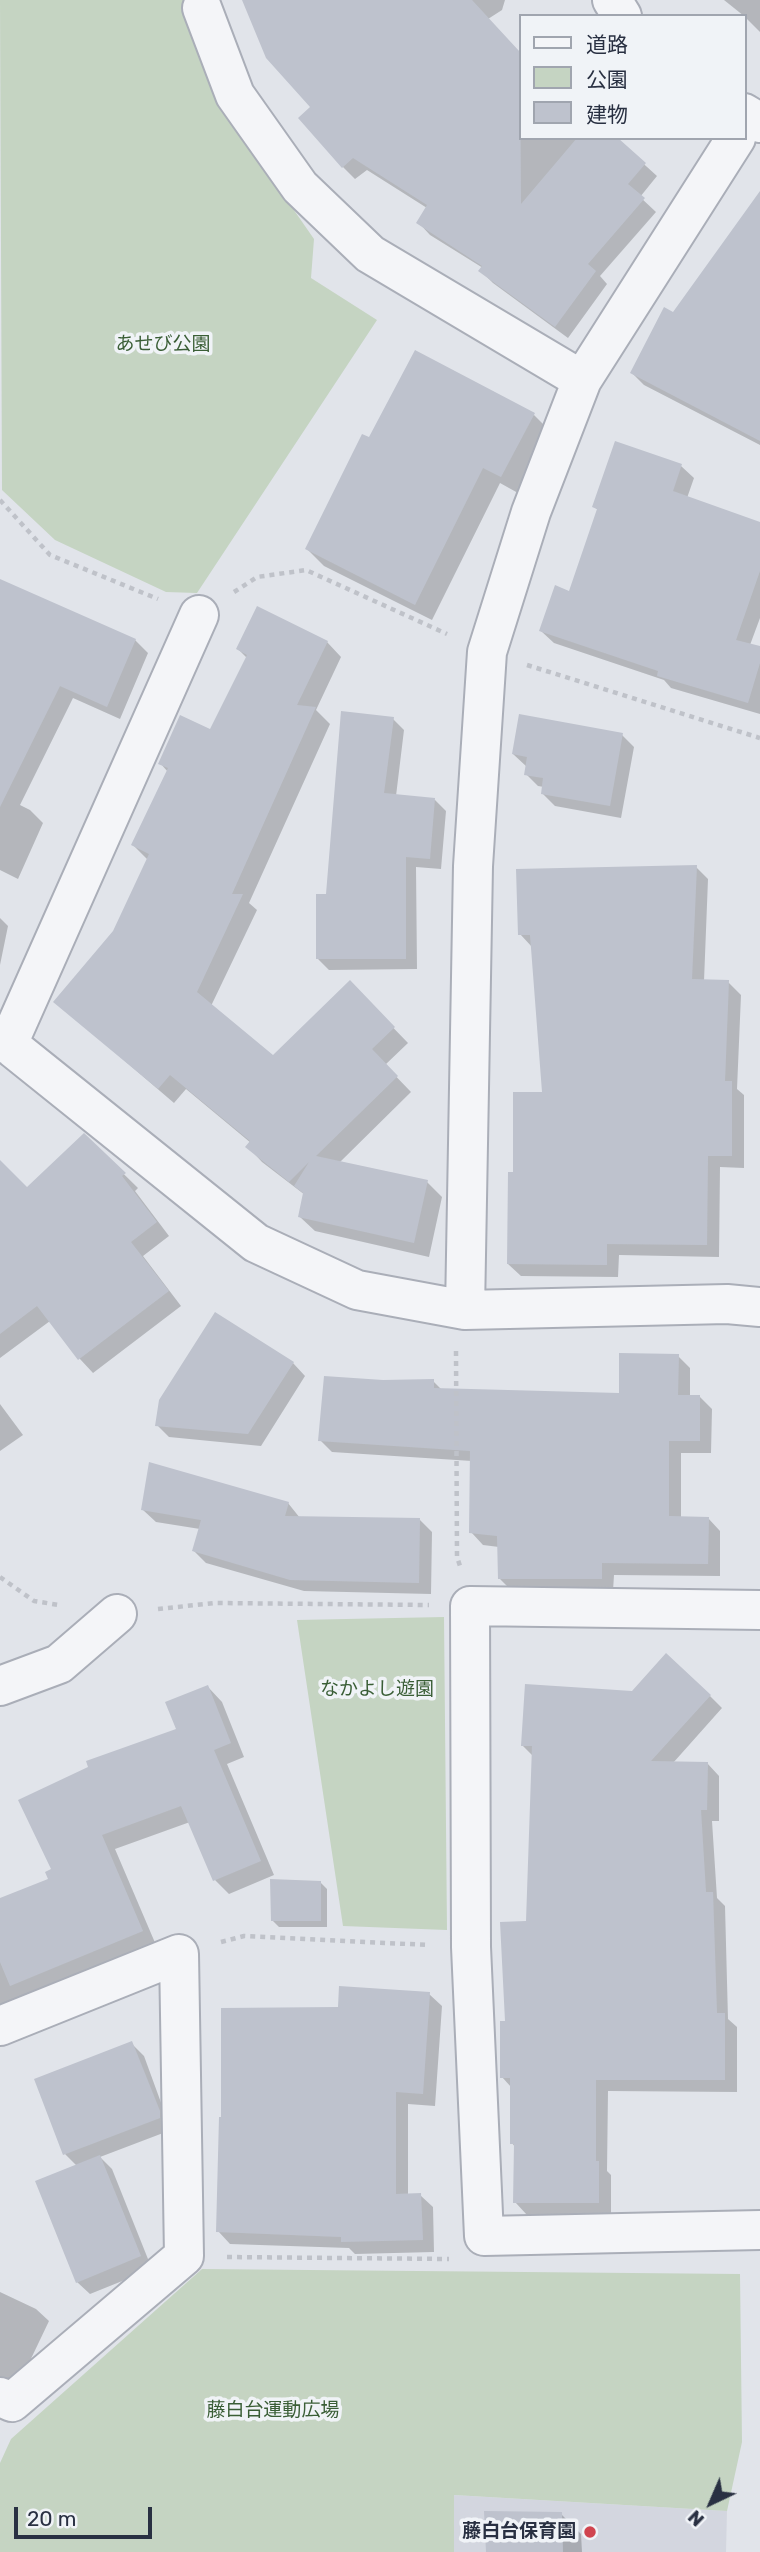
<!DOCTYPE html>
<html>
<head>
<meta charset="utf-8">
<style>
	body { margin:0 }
	#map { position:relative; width:760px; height:2552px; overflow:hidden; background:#e1e4ea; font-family:Rubik,"Noto Sans JP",sans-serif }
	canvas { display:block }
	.legend { position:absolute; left:519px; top:14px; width:228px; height:126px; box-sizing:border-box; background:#f0f3f7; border:2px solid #a0a5af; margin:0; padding:9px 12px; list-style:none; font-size:21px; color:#293042 }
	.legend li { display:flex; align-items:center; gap:14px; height:35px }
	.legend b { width:35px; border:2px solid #a0a5af }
	.north { position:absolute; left:676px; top:2468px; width:70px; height:70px; -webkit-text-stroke:5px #f0f3f7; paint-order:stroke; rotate:224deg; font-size:19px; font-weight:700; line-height:28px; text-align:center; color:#293042 }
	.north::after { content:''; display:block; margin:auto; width:24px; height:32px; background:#293042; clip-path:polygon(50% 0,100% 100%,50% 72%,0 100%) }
	.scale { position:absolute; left:14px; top:2507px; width:138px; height:32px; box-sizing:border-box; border:4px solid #293042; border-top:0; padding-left:9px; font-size:21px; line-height:24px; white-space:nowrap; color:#293042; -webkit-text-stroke:5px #f0f3f7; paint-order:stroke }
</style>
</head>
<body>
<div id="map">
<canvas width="760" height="2552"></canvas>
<ul class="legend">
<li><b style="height:9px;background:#f4f5f8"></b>道路</li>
<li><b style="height:19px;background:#c5d4c2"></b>公園</li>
<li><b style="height:19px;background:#bec2cd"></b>建物</li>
</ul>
<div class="north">N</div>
<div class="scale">20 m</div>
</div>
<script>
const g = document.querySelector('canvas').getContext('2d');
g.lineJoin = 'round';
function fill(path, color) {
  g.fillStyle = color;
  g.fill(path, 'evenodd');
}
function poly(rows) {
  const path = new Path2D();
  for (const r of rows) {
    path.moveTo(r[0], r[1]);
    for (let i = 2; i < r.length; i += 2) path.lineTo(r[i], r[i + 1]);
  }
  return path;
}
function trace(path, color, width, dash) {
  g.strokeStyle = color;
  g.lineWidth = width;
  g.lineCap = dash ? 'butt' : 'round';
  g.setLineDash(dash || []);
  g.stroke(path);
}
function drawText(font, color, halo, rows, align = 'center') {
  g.font = font + ' Rubik,"Noto Sans JP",sans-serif';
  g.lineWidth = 7;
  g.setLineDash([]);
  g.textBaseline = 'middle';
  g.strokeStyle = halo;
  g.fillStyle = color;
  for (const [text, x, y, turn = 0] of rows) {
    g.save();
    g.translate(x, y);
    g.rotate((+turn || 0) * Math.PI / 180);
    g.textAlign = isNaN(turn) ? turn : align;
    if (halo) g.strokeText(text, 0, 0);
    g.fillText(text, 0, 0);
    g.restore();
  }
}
const built = poly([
	[453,2495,727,2511,726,2552,454,2552]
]);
const green = poly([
	[0,0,190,0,223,108,314,239,311,278,377,320,197,593,166,592,55,540,2,490],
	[444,1617,447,1930,343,1926,297,1620],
	[202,2269,740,2274,742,2442,727,2511,454,2495,454,2552,0,2552,0,2463,11,2439]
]);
const shadow = poly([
	[243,0,505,0,502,10,488,19,520,53,520,138,615,138,657,176,640,197,656,212,600,276,607,284,568,338,493,283,481,271,483,268,430,235,418,222,427,208,367,170,355,179,343,167,300,118,312,108],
	[724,0,760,0,760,32,744,16],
	[760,225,760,445,644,385,632,373,674,314],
	[534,415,551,432,518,493,500,483,432,620,324,566,307,549,370,440],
	[681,466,694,478,687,498,760,524,760,618,750,645,760,648,760,714,671,688,664,680,554,643,541,631,570,593,598,510,594,507],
	[0,601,135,640,148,653,120,719,73,698,20,805,30,810,43,823,18,879,0,870],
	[327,642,341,657,316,710,330,724,249,903,257,910,211,1006,273,1058,350,983,408,1043,385,1065,411,1092,339,1163,427,1182,442,1197,429,1257,315,1231,300,1217,305,1195,262,1162,248,1147,251,1143,186,1089,174,1103,56,1002,111,937,148,860,133,845,168,772,160,763,211,731,247,658,238,649],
	[393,719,404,730,396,796,435,800,446,811,441,869,416,867,417,969,329,970,318,959,327,896],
	[622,735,634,747,621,818,555,806,543,794,544,787,538,786,526,774,527,767,513,754],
	[696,867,708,879,704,981,728,982,741,995,737,1089,744,1095,744,1168,720,1167,719,1257,619,1255,618,1277,521,1276,508,1264,515,1174,543,1093,532,947,520,934],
	[0,918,8,926,0,965],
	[84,1135,138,1188,135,1191,169,1236,143,1256,181,1306,93,1373,80,1359,50,1321,0,1358,0,1194,27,1189],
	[678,1356,690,1368,690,1396,699,1396,712,1409,711,1453,681,1453,681,1518,708,1518,720,1531,720,1576,614,1575,613,1591,512,1591,500,1579,499,1547,483,1545,471,1532,472,1461,332,1452,320,1440,383,1382,433,1381,442,1390,621,1395],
	[293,1363,305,1376,261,1446,169,1437,157,1425],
	[0,1404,23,1435,0,1451],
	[288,1503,300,1518,420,1520,432,1532,431,1594,304,1591,206,1563,194,1551,200,1529,156,1522,143,1510],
	[208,1687,222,1702,244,1757,227,1764,274,1875,229,1894,215,1880,190,1822,115,1849,156,1945,0,2010,0,1900,50,1880,54,1870,178,1730],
	[710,1696,722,1708,673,1763,707,1763,719,1776,719,1821,712,1821,717,1898,725,1906,728,2019,737,2027,737,2092,608,2091,607,2171,611,2175,611,2214,527,2215,515,2202,515,2147,512,2143,511,2087,502,2077,507,2023,528,1922,533,1756,522,1745],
	[320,1882,327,1889,327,1927,279,1927,272,1920],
	[429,1994,442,2006,435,2106,408,2104,408,2195,420,2195,433,2207,434,2252,355,2254,349,2248,230,2244,218,2231,340,2009],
	[131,2043,144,2056,171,2130,100,2157,112,2169,152,2269,90,2294,77,2282,77,2166,65,2154],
	[0,2292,36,2309,49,2321,18,2386,0,2378],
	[561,2514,581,2534,582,2552,488,2552]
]);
const building = poly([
	[242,0,472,0,520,52,521,204,577,138,618,138,646,163,628,184,645,198,588,264,596,271,555,327,478,271,482,266,416,223,427,205,353,158,342,168,298,118,310,107,266,58],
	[760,191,760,441,630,373,664,307,673,312],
	[415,350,535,413,501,477,483,468,415,605,305,549,362,434,369,437],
	[615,441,682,464,673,491,760,522,760,571,736,640,760,646,760,663,748,703,657,676,658,671,539,631,555,585,569,591,597,509,592,507],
	[0,579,136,639,107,707,60,686,0,807],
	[257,606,328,641,297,705,316,707,232,894,243,894,197,992,273,1055,350,980,395,1027,372,1049,398,1076,316,1156,428,1180,414,1243,298,1217,303,1193,294,1186,309,1162,289,1182,245,1147,250,1141,170,1075,158,1089,53,1002,113,931,149,854,131,845,168,768,158,764,180,715,210,729,247,655,236,649],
	[341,711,394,717,384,793,435,798,430,859,406,857,406,959,316,959,316,894,326,894],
	[519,714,623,733,610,806,541,794,543,778,524,775,527,757,512,754],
	[697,865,692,979,729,980,725,1081,732,1081,732,1156,708,1156,707,1245,607,1244,607,1265,507,1264,508,1172,513,1172,513,1092,542,1092,530,935,518,935,516,869],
	[84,1133,126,1173,122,1176,157,1222,131,1242,169,1291,78,1360,37,1306,0,1334,0,1160,27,1187],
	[215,1312,294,1362,248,1434,155,1426,159,1400],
	[619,1353,679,1354,678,1395,700,1395,700,1441,669,1441,669,1516,709,1517,708,1564,602,1563,602,1579,498,1579,497,1536,469,1533,470,1451,318,1441,324,1376,383,1380,434,1379,434,1388,619,1393],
	[149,1462,289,1502,285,1516,420,1518,419,1583,290,1580,192,1551,201,1520,141,1510],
	[666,1653,711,1695,651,1761,708,1762,707,1810,701,1810,706,1892,713,1892,717,2013,725,2013,725,2080,596,2080,596,2161,599,2161,599,2203,513,2203,514,2144,510,2144,510,2078,500,2078,500,2021,505,2021,500,1922,526,1921,532,1746,521,1746,525,1684,632,1691],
	[208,1685,231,1743,214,1750,261,1861,213,1881,181,1806,102,1835,143,1931,10,1986,0,1962,0,1898,48,1879,45,1872,51,1869,18,1800,88,1767,86,1761,176,1729,165,1702],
	[270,1879,321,1881,321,1921,271,1921],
	[339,1986,430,1992,423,2094,396,2092,396,2194,421,2193,423,2240,341,2242,341,2237,216,2232,219,2117,221,2117,221,2008,338,2007],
	[132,2041,160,2111,160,2118,63,2155,34,2079],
	[100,2155,141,2256,76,2283,35,2181],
	[484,2511,562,2512,563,2552,486,2552]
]);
const path = poly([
	[0,500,50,555,158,599],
	[234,592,257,577,306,570,447,634],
	[527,665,760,738],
	[456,1351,457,1557,460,1566],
	[0,1577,34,1601,59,1605],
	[158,1609,215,1603,429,1605],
	[221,1942,244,1936,428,1945],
	[227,2257,449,2259]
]);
const street = poly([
	[612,0,622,16],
	[202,8,235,95,300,187,370,254,582,380],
	[744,113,760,123],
	[0,1043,8,1044,256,1243,357,1290,465,1310,727,1304,760,1307],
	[8,1044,199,615],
	[465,1310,473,866,487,652,531,512,582,380,736,138],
	[760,1610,470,1606,471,1947,484,2236,760,2230],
	[0,1686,59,1664,117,1614],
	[0,2026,179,1954,184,2256,12,2402,0,2397]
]);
const markers = [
	[590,2532,7,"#d0444f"]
];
const parkNames = [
	["あせび公園",163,345],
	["なかよし遊園",377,1690],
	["藤白台運動広場",273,2411]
];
const poiNames = [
	["藤白台保育園",576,2532]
];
fill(built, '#d3d6df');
fill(green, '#c5d4c2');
fill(shadow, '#0003');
fill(building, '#bec2cd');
trace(street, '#aaaeb8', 42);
trace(path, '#bfc2c9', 4.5, [5, 5]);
trace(street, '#f4f5f8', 38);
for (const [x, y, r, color] of markers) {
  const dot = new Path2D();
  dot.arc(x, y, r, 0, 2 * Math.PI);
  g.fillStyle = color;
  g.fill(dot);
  trace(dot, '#f0f3f7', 2.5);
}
drawText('19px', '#3a5e36', '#f0f3f7', parkNames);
drawText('bold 19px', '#293042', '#f0f3f7', poiNames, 'right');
</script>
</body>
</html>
